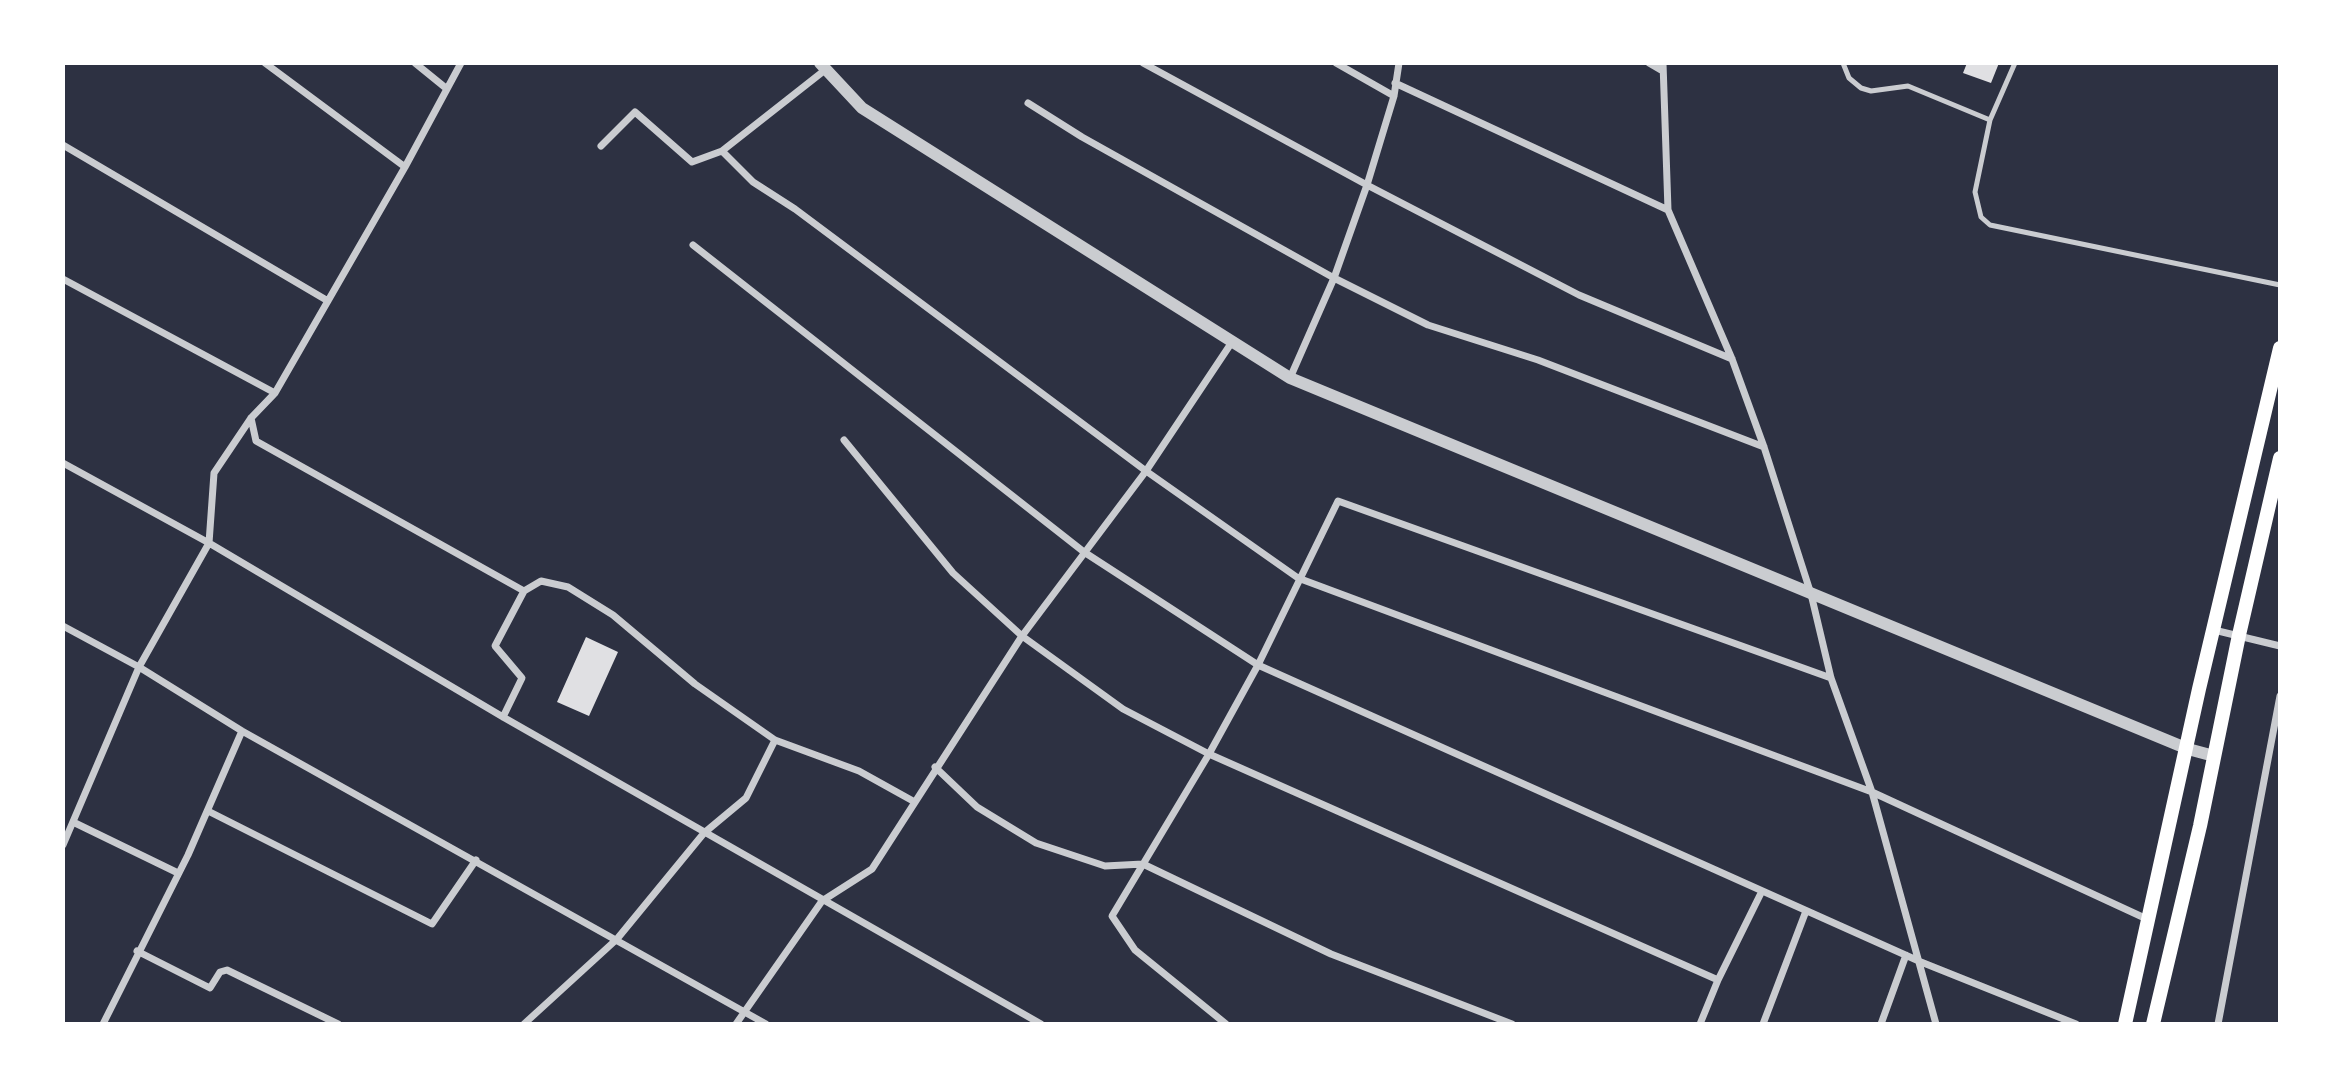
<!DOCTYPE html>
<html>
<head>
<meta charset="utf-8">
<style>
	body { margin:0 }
	#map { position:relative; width:2343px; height:1087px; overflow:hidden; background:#2d3142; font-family:Spectral,serif }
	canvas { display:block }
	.frame { position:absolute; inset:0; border:65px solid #fff; pointer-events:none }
</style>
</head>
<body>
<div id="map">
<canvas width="2343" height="1087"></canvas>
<div class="frame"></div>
</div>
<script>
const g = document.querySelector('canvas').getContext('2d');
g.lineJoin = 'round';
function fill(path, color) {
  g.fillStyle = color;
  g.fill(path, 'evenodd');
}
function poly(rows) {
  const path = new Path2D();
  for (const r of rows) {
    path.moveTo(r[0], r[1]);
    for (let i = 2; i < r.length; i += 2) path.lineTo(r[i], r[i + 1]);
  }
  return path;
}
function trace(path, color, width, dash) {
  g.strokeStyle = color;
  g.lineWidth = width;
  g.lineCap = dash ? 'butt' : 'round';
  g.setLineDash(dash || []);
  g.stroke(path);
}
const building = poly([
	[1967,63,1999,63,1991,83,1963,73],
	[586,637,618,652,589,716,557,702]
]);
const service = poly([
	[1843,63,1849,78,1861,88,1871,91,1908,86,1990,120],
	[2015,63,1990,120,1975,192,1981,217,1990,225,2280,285]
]);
const minor = poly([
	[265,63,405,167],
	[415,63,447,89],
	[1143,63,1367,185,1579,295,1732,359],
	[1336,63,1394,96],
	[1649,63,1661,70],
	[1663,63,1668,210,1732,359,1764,447,1811,594,1831,678,1872,792,1936,1024],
	[825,70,722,151,753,182,795,209,1146,471,1298,578,1872,792,2149,920],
	[1395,83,1668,210],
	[1028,103,1082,137,1334,278,1428,325,1538,360,1764,447],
	[63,145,328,301],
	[601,146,635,112,692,162,722,151],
	[693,245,1084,552,1258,665,1921,962,2076,1024],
	[63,279,275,393],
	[1290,378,1334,278,1367,185,1394,96,1399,63],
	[251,418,256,441,524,591,495,646,522,678,503,717],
	[844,440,953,573,1022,636,1123,709,1209,754,1718,980,1762,891],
	[63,463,209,543,503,717,1041,1024],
	[524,591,541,581,568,587,613,615,695,684,775,740,859,771,913,801],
	[63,626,139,667,242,731,766,1024],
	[2214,630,2280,646],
	[935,767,977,807,1036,843,1105,866,1143,864,1331,954,1512,1024],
	[208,811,432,924,476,860],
	[73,822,178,873],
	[63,845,139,667,209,543,214,473,251,418,275,393,405,167,461,63],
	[137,951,210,988,220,972,227,970,338,1024],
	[103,1024,188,855,242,731],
	[524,1024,617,939,704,833,746,798,775,740],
	[736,1024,822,901,872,869,1022,636,1146,471,1232,342],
	[1226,1024,1135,950,1112,916,1209,754,1258,665,1338,501,1831,678],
	[1700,1024,1718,980],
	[1763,1024,1806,911],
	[1881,1024,1906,955],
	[2218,1024,2280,696]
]);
const tertiary = poly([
	[820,63,862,108,1290,378,2188,749,2214,756]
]);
const secondary = poly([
	[2125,1024,2199,689,2280,348],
	[2153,1024,2200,826,2239,635,2280,458]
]);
fill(building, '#e0e0e3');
trace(service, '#caccd0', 5);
trace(minor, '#caccd0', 7);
trace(tertiary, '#caccd0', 12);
trace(secondary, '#fff', 14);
</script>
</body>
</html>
